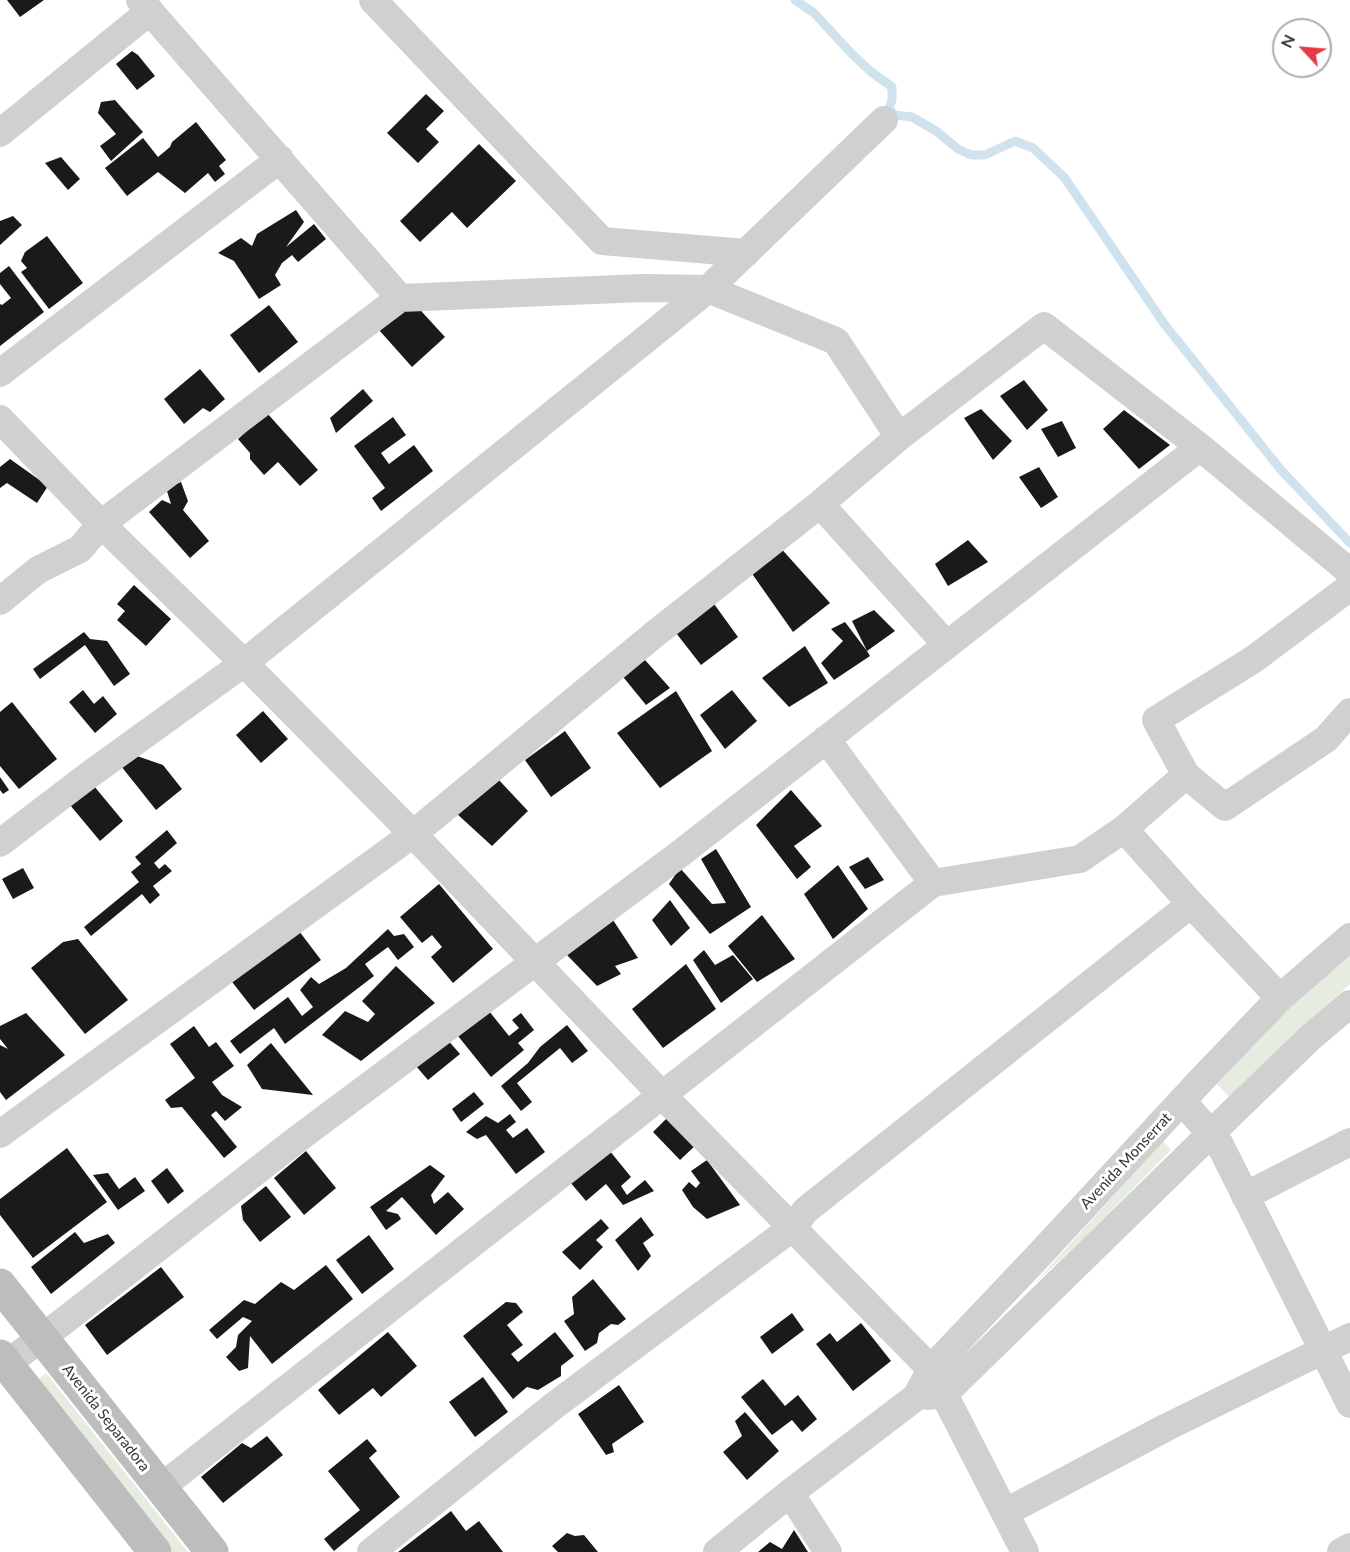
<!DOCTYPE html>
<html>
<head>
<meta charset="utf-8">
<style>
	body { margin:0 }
	#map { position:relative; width:1350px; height:1552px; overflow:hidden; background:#fff; font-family:Lato,sans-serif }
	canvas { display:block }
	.north { position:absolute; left:1272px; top:18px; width:60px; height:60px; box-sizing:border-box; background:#fff; border:2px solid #adadad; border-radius:50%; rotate:296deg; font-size:16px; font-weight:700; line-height:24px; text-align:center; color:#333 }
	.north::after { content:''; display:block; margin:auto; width:21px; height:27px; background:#e63946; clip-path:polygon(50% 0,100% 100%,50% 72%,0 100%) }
</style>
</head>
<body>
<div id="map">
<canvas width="1350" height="1552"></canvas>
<div class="north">N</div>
</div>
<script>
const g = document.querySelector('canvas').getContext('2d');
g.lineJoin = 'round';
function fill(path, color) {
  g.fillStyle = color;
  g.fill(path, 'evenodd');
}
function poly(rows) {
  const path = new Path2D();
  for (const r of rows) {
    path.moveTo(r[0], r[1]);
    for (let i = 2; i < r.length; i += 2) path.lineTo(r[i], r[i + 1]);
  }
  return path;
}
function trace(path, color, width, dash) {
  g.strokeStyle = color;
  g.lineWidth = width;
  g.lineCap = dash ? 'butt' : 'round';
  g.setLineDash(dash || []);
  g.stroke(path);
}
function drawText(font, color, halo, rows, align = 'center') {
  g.font = font + ' Lato,sans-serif';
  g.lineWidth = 6;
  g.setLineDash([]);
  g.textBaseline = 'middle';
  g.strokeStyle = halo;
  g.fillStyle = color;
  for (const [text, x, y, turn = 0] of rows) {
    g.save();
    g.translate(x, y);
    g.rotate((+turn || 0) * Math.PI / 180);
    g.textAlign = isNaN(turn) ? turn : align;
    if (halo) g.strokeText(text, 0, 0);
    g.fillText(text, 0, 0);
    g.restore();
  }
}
const green = poly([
	[1350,955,1350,984,1229,1097,1217,1084,1293,1004],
	[1163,1141,1171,1150,1087,1235,1034,1284],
	[46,1373,188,1552,173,1552,39,1379]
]);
const stream = poly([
	[795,0,814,13,851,53,870,71,892,87,892,100,889,108,894,115,912,117,936,131,958,149,971,155,985,155,1015,141,1033,148,1064,177,1165,325,1281,470,1350,543]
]);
const building = poly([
	[7,0,44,0,20,17],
	[132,51,138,55,155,76,137,90,116,64],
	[426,94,444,111,426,129,439,142,418,163,387,133],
	[115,100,143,132,111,161,100,146,116,134,98,113,101,102],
	[196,122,226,160,219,166,225,174,215,182,208,173,185,193,158,172,127,196,105,168,143,138,158,157,170,147,172,142],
	[479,144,516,181,467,228,452,212,420,242,400,221],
	[61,157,80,179,68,190,45,163],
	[296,210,304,222,286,247,314,224,326,239,298,262,292,255,282,263,275,275,281,285,259,299,234,261,218,253,241,238,252,246,257,234],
	[13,216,22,225,0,245,0,221],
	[47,236,83,283,49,309,21,272,27,268,21,261,25,252],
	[9,266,44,312,0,346,0,304,2,305,11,298,0,284,0,273],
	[412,301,445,337,412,367,379,330],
	[269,305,298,342,259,373,230,335],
	[200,369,225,399,210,412,203,408,184,424,164,399],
	[1024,380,1048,410,1027,430,1000,396],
	[363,389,373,401,336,433,330,418],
	[981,409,1012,441,993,460,964,418],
	[1124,410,1170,445,1139,469,1103,429],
	[267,413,318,470,300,486,278,462,264,475,250,459,250,453,238,439],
	[393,417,406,435,381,453,389,464,414,445,433,471,381,511,372,498,385,488,354,446],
	[1062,421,1076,448,1058,457,1041,429],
	[10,459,48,486,37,503,7,483,0,488,0,467],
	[1039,467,1058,497,1041,508,1019,477],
	[181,482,188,501,183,510,209,541,190,558,149,512,162,500,171,504,166,488],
	[968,540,988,562,948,586,935,564],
	[778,545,830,603,793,632,748,568],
	[134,585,171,619,146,646,117,620,125,611,117,604],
	[709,597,738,637,701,665,669,624],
	[874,610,895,631,867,651,870,656,834,680,821,663,843,641,831,629,845,622,867,651,852,621],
	[84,632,90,639,107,641,130,674,114,686,85,645,40,679,33,669],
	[805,646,828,683,789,707,762,678],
	[637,651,670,688,646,705,615,667],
	[83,690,94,704,103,696,117,714,95,733,69,702],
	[732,690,757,721,725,749,700,715],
	[676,691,712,751,660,788,617,733],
	[12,702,57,759,19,789,0,766,0,712],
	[263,711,288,739,261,763,236,735],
	[565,731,591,768,551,797,525,760],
	[134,755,163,765,182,789,156,810,121,766],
	[0,777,9,790,3,794,0,790],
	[498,779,528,811,492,846,456,813],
	[94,786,123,821,100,841,70,805],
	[791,790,822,826,794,846,811,867,797,879,756,825],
	[167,830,177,843,154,863,159,869,165,864,172,871,153,886,160,895,150,904,142,894,91,936,84,927,139,882,131,872,141,864,135,857],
	[716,849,751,907,710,934,669,884,680,868,712,904,726,903,701,859],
	[868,857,884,880,865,889,849,867],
	[838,865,868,909,833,939,804,894],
	[23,868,34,888,13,899,2,879],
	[439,884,493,949,453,983,431,957,442,947,432,935,422,943,400,917],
	[670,900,690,928,671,946,652,920],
	[762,915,795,959,757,982,728,946],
	[613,920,638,958,615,966,621,974,597,986,567,955],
	[296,927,321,960,254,1010,229,978],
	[388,929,394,936,404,934,414,947,398,960,388,947,365,964,374,976,285,1044,274,1028,240,1054,230,1041,288,997,302,1016,313,1007,300,990,311,977,319,984,346,968],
	[78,939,128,1000,85,1034,31,968,63,942],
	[704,950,715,965,733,955,753,979,721,1003,693,960],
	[686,964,716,1009,663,1048,632,1009],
	[396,966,435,1003,361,1061,322,1035,345,1011,368,1022,375,1014,362,1001],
	[489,1011,509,1036,519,1028,512,1020,521,1013,534,1030,518,1043,524,1050,491,1077,458,1036],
	[26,1013,65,1055,6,1100,0,1092,0,1045,8,1049,0,1039,0,1026],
	[567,1025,588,1051,572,1063,560,1048,517,1083,532,1102,521,1111,501,1086,528,1063,540,1047],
	[194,1026,209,1047,216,1042,234,1066,212,1082,222,1095,242,1107,225,1121,216,1111,211,1115,237,1147,224,1158,182,1107,171,1108,165,1100,195,1078,170,1044],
	[446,1038,460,1054,428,1080,415,1065],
	[271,1043,313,1095,262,1089,247,1065],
	[474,1092,484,1104,461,1122,452,1109],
	[510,1114,516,1122,506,1130,513,1138,527,1128,545,1152,516,1174,486,1135,477,1139,466,1132,486,1116,498,1123],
	[670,1115,698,1143,680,1160,653,1132],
	[67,1148,107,1202,33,1258,0,1215,0,1199],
	[609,1150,631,1177,621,1186,627,1195,645,1180,654,1191,623,1205,606,1184,586,1201,570,1182],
	[306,1151,336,1188,304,1215,274,1178],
	[707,1160,740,1205,707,1219,693,1207,682,1190,689,1182,696,1188,700,1183,691,1171],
	[430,1165,445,1176,431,1195,434,1204,448,1192,464,1209,436,1235,402,1197,386,1211,398,1214,401,1219,386,1230,370,1207],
	[167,1168,184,1191,168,1204,151,1181],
	[108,1173,119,1189,135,1177,145,1191,118,1210,93,1175],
	[266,1186,291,1217,260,1242,243,1220,241,1206],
	[641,1217,654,1235,643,1243,651,1256,638,1271,615,1240],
	[601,1219,609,1228,596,1240,603,1247,580,1270,562,1252],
	[75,1232,84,1243,108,1234,115,1243,51,1294,31,1267],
	[369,1235,394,1269,362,1294,336,1260],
	[326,1265,353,1299,272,1364,250,1336,248,1368,239,1371,226,1357,236,1347,238,1335,252,1321,243,1317,217,1339,209,1330,244,1300,255,1304,281,1282,294,1290],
	[161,1267,184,1297,107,1355,85,1325],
	[593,1279,626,1319,618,1325,611,1324,599,1333,597,1343,585,1351,564,1321,574,1314,572,1297],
	[506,1302,516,1303,523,1312,507,1325,523,1345,511,1354,518,1362,555,1332,574,1356,561,1366,561,1376,538,1390,527,1387,513,1399,463,1336],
	[792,1313,804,1330,772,1354,760,1337],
	[861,1323,891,1361,853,1391,816,1344,830,1333,837,1342],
	[388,1332,417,1366,381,1397,373,1388,339,1415,318,1390],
	[483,1377,508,1412,475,1437,449,1402],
	[763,1379,785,1406,798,1395,817,1419,802,1432,792,1420,772,1435,741,1397],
	[619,1385,644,1422,612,1444,614,1452,606,1455,578,1414],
	[745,1412,779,1451,747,1480,723,1452,742,1436,735,1421],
	[267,1436,283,1455,223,1503,201,1477,242,1443,251,1448],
	[367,1439,377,1451,369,1458,400,1497,334,1551,324,1539,360,1510,328,1471],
	[451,1511,466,1531,479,1521,503,1552,398,1552],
	[794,1530,808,1552,758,1552,770,1542,782,1549],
	[567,1533,575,1536,584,1535,598,1552,558,1552,552,1546]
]);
const street = poly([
	[140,0,400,298],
	[373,0,602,241,746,253],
	[0,133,150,11],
	[0,373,280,159],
	[0,419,101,524,244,663,413,834,662,1095,931,1369,1025,1552],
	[820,504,946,644],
	[1350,587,1254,659,1156,720,1186,775,1225,807,1326,739,1350,712],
	[0,601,38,570,80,549,101,524,400,298,643,288,708,289,836,341,899,437],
	[826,739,933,883],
	[1124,829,1191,904,1280,998],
	[0,843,89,775,244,663,708,289,884,120],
	[1182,1101,1219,1143,1350,1404],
	[0,1134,413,834,656,633,820,504,899,437,1044,326,1200,447,1350,572],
	[1245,1196,1350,1142],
	[0,1368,42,1338,295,1141,681,853,1200,447],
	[927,1396,944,1394,1235,1110,1311,1037,1350,1004],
	[160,1488,933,883,1080,859,1124,829,1186,775],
	[790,1493,828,1552],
	[1006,1512,1167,1427,1350,1337],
	[371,1552,555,1405,793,1227,806,1210,1191,904],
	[717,1552,790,1493,916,1397,931,1369,1041,1253,1203,1078,1280,998,1350,937],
	[1341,1552,1350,1547]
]);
const secondary = poly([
	[0,1285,212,1552],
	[0,1356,155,1552]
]);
const streetNames = [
	["Avenida Monserrat",1126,1161,-47],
	["Avenida Separadora",106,1418,52]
];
fill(green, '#e6ecdf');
trace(stream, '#cfe2ee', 9);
fill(building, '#1a1a1a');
trace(street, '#d0d0d0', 28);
trace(secondary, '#bdbdbd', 33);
drawText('15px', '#333', '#fff', streetNames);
</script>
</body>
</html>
